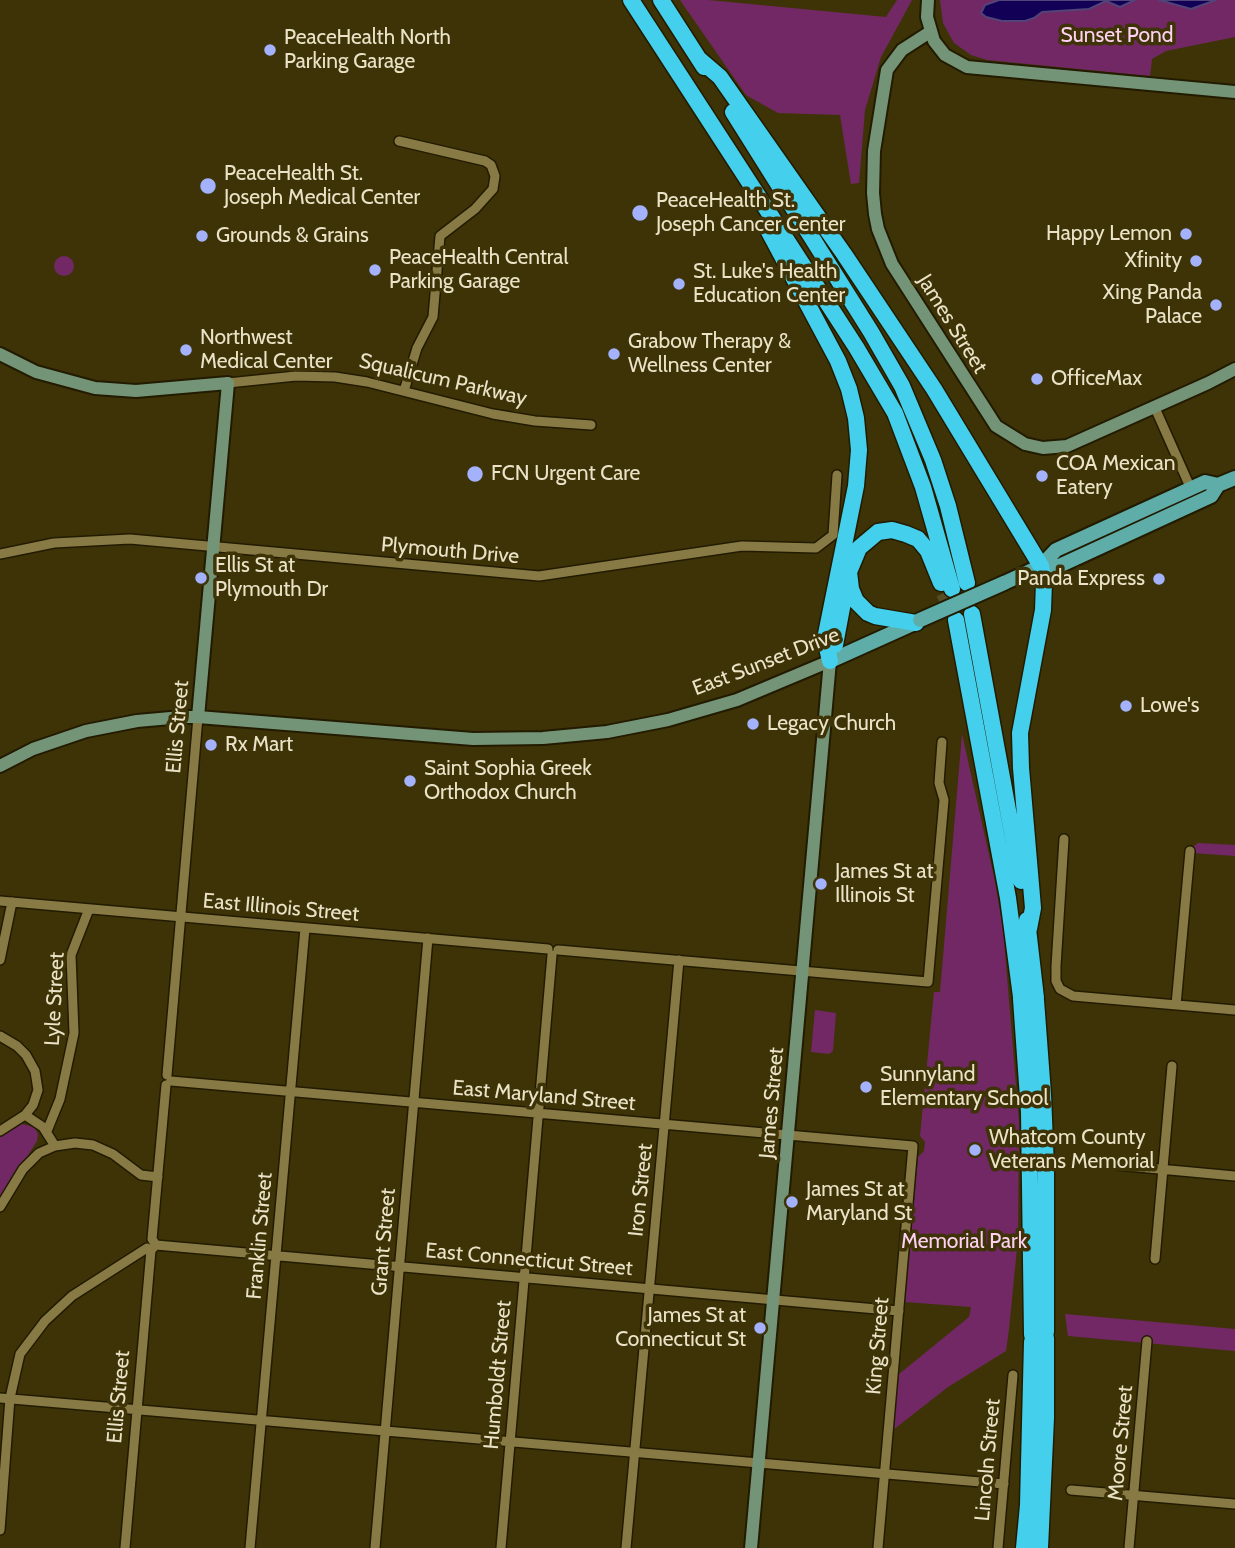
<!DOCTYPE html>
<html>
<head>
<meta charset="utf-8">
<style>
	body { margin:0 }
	canvas { display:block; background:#3d3307 }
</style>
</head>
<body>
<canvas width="1235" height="1548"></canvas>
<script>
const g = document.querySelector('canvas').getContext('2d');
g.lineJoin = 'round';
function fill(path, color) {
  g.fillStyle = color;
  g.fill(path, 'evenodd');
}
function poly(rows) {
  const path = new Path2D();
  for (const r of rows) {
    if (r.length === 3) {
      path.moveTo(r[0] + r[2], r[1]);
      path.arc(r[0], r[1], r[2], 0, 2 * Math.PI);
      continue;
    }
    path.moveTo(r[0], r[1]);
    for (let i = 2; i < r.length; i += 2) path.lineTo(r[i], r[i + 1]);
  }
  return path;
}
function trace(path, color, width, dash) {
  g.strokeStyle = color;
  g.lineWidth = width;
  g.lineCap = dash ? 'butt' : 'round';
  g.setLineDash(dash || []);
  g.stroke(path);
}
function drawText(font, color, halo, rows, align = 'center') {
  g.font = font + ' Cabin,sans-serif';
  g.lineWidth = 7;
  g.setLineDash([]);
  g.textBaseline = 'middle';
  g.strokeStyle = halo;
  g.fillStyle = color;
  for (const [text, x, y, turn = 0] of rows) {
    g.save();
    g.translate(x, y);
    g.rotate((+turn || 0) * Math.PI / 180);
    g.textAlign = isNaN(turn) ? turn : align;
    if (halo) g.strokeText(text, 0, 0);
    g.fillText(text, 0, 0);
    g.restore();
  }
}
const green = poly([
	[680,0,708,0,886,17,897,0,912,0,881,57,865,110,859,183,851,184,840,115,778,113,746,95],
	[940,0,1235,0,1235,37,1166,51,1152,59,1150,76,987,60,971,55,954,43,943,23],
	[64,266,10],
	[962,734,994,877,1003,928,1019,1122,1018,1238,1009,1329,1006,1351,948,1387,893,1430,898,1375,969,1317,971,1307,905,1302,918,1157,924,1151,925,1142,920,1136,934,992,940,992],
	[1198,843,1235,845,1235,856,1192,853,1193,847],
	[815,1010,836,1013,833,1051,829,1054,811,1052],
	[22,1124,34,1127,38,1134,37,1141,0,1199,0,1133],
	[1065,1314,1235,1329,1235,1351,1068,1336]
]);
const water = poly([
	[999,0,1135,0,1120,7,1106,1,1089,9,1042,12,1034,18,1025,21,1002,21,986,17,981,13,985,5,999,0],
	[1159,0,1216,0,1191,9,1159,0]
]);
const highwayTunnel = poly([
	[944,593,955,618]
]);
const street = poly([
	[399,141,485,161,491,165,495,176,493,189,475,209,440,236,433,317,417,348,404,391],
	[228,383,296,376,335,377,367,382,493,414,535,421,591,425],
	[1155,408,1191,489],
	[0,554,54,543,130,539,539,576,742,546,816,548,833,535,837,475],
	[1064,839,1056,966,1056,981,1060,989,1073,996,1235,1010],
	[0,901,548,949],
	[558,950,928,982,944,800,939,783,942,742],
	[0,960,12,902],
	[1176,1005,1190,851],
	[0,1036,17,1046,26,1055,35,1071,38,1090,33,1105,25,1115,0,1131],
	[167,1075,198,717],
	[171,1081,913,1146,878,1548],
	[25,1115,43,1127,55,1146],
	[47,1131,60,1099,74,1033,71,955,89,909],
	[1105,1164,1235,1176],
	[0,1207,23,1169,39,1153,55,1146,75,1143,93,1145,113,1154,141,1175,158,1177],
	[156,1245,899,1311],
	[1155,1259,1172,1066],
	[0,1398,1004,1484],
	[1071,1490,1235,1504],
	[0,1530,10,1398,20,1354,45,1321,72,1296,147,1248],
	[125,1548,151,1250,156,1245,152,1239,166,1085],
	[250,1548,305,928],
	[375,1548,428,938],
	[501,1548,552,955],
	[626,1548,679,960],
	[998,1548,1013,1375],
	[1129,1548,1147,1341]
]);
const secondary = poly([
	[928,0,927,17,934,41,945,55,967,67,1235,92],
	[930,32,902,50,887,70,874,151,873,193,875,214,878,229,892,264,996,426,1025,444,1043,448,1067,446,1208,383,1235,369],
	[0,354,36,372,95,388,136,391,228,383,198,717],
	[0,766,33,749,86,731,137,721,182,717,198,717,473,739,543,738,607,732,668,720,737,700,830,661,751,1548]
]);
const primary = poly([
	[1041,566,1056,550,1205,482,1218,485],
	[1004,583,1041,566,1059,566,1211,496,1218,485,1235,478],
	[830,661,919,621]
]);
const highway = poly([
	[631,0,856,347,895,413,923,487,952,589],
	[661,0,704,67],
	[699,59,720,77,844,254,934,389,1041,566,1044,582,1043,610,1020,733,1021,768,1033,908,1029,929],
	[733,112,871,332,902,386,933,460,948,506,967,583],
	[767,228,838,361,849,389,856,418,859,450,856,486,825,639,830,661],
	[972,614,1021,881],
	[956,620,1008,898,1021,997],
	[916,623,875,616,868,613,856,601,851,589,849,572,859,548,878,532,892,530,906,534,918,539,928,551,941,583],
	[835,645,847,581],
	[1027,920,1036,998],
	[1021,999,1029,1112,1032,1335],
	[1036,1000,1043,1094,1046,1168,1046,1332],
	[1024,1548,1028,1505,1032,1342],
	[1040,1548,1046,1418,1046,1338]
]);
const primaryBridge = poly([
	[920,620,1004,583]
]);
const markers = [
	[270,50,7,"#a4b2fc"],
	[208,186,9,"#a4b2fc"],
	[640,213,9,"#a4b2fc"],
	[1186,234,7,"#a4b2fc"],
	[202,236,7,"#a4b2fc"],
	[1196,261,7,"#a4b2fc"],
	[375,270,7,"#a4b2fc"],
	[679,284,7,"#a4b2fc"],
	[1216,305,7,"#a4b2fc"],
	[186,350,7,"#a4b2fc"],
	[614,354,7,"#a4b2fc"],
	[1037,379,7,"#a4b2fc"],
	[475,474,9,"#a4b2fc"],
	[1042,476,7,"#a4b2fc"],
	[201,578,7,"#a4b2fc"],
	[1159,579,7,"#a4b2fc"],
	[1126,706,7,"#a4b2fc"],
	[753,724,7,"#a4b2fc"],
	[211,745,7,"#a4b2fc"],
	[410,781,7,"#a4b2fc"],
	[821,884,7,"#a4b2fc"],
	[866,1087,7,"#a4b2fc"],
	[975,1150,7,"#a4b2fc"],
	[792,1202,7,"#a4b2fc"],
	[760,1328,7,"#a4b2fc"]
];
const parkNames = [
	["Sunset Pond",1117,36],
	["Memorial Park",964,1242]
];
const poiNames = [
	["PeaceHealth North",284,38],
	["Parking Garage",284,62],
	["PeaceHealth St.",224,174],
	["Joseph Medical Center",224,198],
	["PeaceHealth St.",656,201],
	["Joseph Cancer Center",656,225],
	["Happy Lemon",1172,234,"right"],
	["Grounds & Grains",216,236],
	["PeaceHealth Central",389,258],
	["Parking Garage",389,282],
	["Xfinity",1182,261,"right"],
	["St. Luke's Health",693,272],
	["Education Center",693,296],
	["Xing Panda",1202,293,"right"],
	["Palace",1202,317,"right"],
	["Northwest",200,338],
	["Medical Center",200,362],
	["Grabow Therapy &",628,342],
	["Wellness Center",628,366],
	["OfficeMax",1051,379],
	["COA Mexican",1056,464],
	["Eatery",1056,488],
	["FCN Urgent Care",491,474],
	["Ellis St at",215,566],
	["Plymouth Dr",215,590],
	["Panda Express",1145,579,"right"],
	["Lowe's",1140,706],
	["Legacy Church",767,724],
	["Rx Mart",225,745],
	["Saint Sophia Greek",424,769],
	["Orthodox Church",424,793],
	["James St at",835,872],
	["Illinois St",835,896],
	["Sunnyland",880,1075],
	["Elementary School",880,1099],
	["Whatcom County",989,1138],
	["Veterans Memorial",989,1162],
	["James St at",806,1190],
	["Maryland St",806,1214],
	["James St at",746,1316,"right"],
	["Connecticut St",746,1340,"right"]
];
const streetNames = [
	["James Street",952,324,58],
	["Squalicum Parkway",443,380,13],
	["Plymouth Drive",450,551,5],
	["East Sunset Drive",766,662,-21],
	["Ellis Street",178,727,-85],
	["East Illinois Street",281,908,5],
	["Lyle Street",55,999,-87],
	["East Maryland Street",544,1096,5],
	["James Street",772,1103,-85],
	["Iron Street",641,1190,-84],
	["Franklin Street",260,1236,-85],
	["Grant Street",384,1242,-85],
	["East Connecticut Street",529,1260,5],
	["King Street",878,1346,-85],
	["Humboldt Street",498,1375,-85],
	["Ellis Street",119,1397,-85],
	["Moore Street",1121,1443,-85],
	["Lincoln Street",988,1460,-85]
];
fill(green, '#722864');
fill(water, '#110056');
trace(water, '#524478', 2);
trace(highwayTunnel, '#574d24', 16, [16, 8]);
trace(street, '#221b00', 12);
trace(secondary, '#221b00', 16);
trace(primary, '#221b00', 18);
trace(highway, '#221b00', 19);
trace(street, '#887a44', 9);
trace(secondary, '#749477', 12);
trace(primary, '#5fada9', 14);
trace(highway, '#44cfed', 16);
trace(primaryBridge, '#221b00', 18, []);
trace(primaryBridge, '#5fada9', 14);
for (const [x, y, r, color] of markers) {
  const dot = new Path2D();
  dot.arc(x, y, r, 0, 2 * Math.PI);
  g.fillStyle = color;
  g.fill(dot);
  trace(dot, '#3d3307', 2.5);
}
drawText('21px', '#fed1f2', '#3d3307', parkNames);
drawText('21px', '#eae3c7', '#3d3307', poiNames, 'left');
drawText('21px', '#eae3c7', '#3d3307', streetNames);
</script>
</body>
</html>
